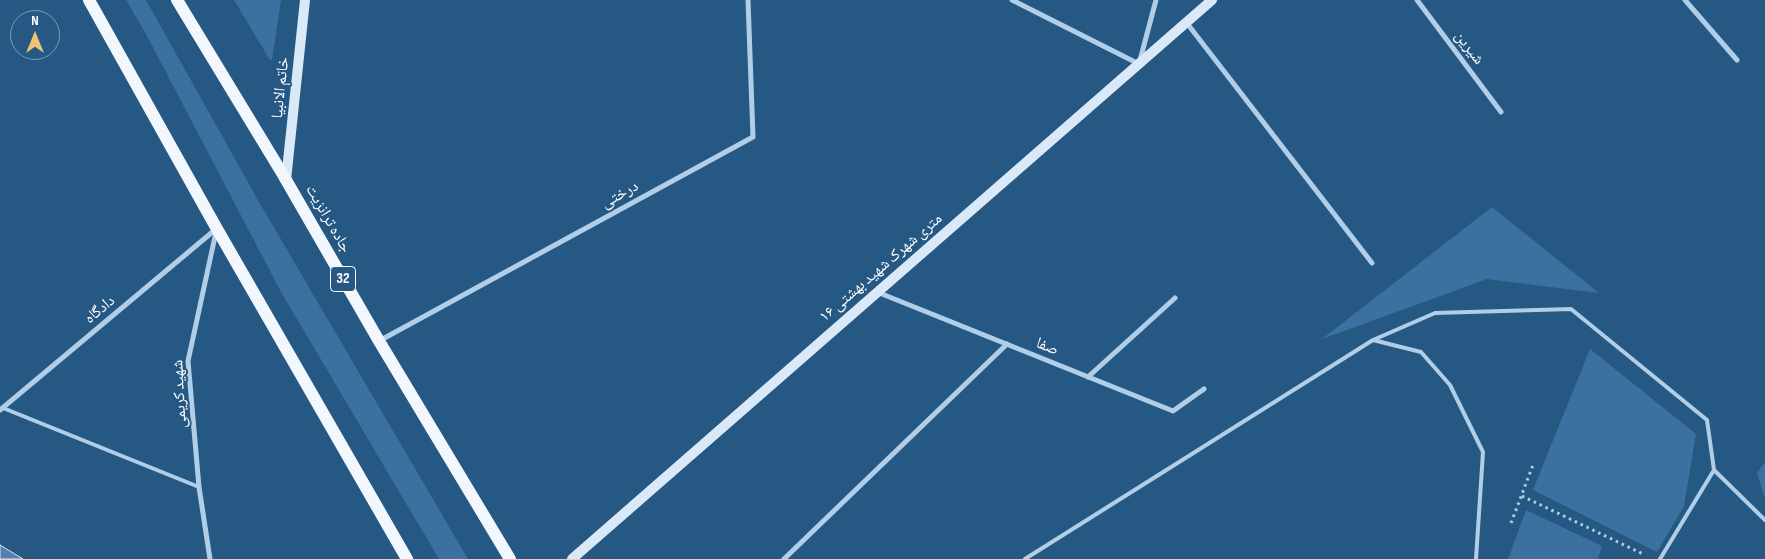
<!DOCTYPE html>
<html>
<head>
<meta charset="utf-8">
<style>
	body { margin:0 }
	#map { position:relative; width:1765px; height:559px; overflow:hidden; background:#265884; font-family:"Sofia Sans Condensed",sans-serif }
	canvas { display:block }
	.north { position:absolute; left:10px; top:10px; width:50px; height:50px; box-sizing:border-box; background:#265884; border:1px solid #7d9bb5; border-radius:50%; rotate:0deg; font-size:14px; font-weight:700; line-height:20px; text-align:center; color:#fff }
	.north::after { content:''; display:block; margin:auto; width:18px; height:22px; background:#f0c275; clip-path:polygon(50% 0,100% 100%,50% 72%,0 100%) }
</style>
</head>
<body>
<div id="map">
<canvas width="1765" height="559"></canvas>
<div class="north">N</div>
</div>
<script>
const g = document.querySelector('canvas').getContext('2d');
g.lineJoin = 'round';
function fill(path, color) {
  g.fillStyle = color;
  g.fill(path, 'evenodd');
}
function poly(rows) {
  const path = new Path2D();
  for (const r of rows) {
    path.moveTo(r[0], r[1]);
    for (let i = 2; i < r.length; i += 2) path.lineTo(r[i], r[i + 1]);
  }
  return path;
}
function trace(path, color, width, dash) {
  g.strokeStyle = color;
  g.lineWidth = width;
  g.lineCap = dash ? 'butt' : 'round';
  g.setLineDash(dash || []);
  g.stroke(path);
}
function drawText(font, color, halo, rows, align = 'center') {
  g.font = font + ' "Sofia Sans Condensed","Noto Naskh Arabic",sans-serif';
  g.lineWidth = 4;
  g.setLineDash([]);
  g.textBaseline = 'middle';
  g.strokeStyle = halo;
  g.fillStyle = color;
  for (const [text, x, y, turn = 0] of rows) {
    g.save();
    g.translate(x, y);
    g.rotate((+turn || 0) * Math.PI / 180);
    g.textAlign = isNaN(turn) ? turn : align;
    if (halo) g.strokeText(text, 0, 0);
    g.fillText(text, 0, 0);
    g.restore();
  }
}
const green = poly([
	[126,0,146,0,259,202,468,559,439,559,281,292,146,34],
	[234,0,281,0,272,60,270,60],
	[1492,207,1599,293,1487,279,1322,339],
	[1590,349,1696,434,1684,506,1657,552,1533,490],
	[1765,462,1765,498,1757,473],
	[1526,510,1602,546,1598,559,1508,559]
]);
const building = poly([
	[0,545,23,559,0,559,0,545]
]);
const path = poly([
	[1522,496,1645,555],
	[1511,523,1533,465]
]);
const lane = poly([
	[1373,340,1421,352,1450,385,1483,452,1476,559],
	[3,408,199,487],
	[1025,559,1373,340,1435,313,1571,309,1707,420,1714,470,1765,520],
	[1660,559,1714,470]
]);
const street = poly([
	[1012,0,1139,64,1156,0],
	[1417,0,1501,112],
	[1685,0,1737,60],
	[1186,22,1372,263],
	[877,292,1173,411,1204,389],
	[379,341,753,137,748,0],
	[1088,377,1175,298],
	[0,410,216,229],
	[210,559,199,487,188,361,216,232],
	[784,559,1007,344]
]);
const secondary = poly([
	[286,180,305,0],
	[572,559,1212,0]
]);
const primary = poly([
	[89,0,217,229,407,559],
	[177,0,282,173,379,341,510,559]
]);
const shields = [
	[343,279,25]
];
const shieldNames = [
	["32",343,279]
];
const streetNames = [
	["شیرین",1469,48,53],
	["خاتم الانبیا",281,88,-84],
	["درختی",620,195,-29],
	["جاده ترانزیت",328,219,60],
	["۱۶ متری شهرک شهيد بهشتی",881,268,-41],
	["دادگاه",100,310,-40],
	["صفا",1047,347,22],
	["شهید کریمی",180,394,-93]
];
fill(green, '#3b71a0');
fill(building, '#5383ad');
trace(building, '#d4e6f6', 1);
trace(path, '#b0cee7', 3, [2.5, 4]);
trace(lane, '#b0cee7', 4);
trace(street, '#b0cee7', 5);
trace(secondary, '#dae9f7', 10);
trace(primary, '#f2f7fe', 12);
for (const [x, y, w] of shields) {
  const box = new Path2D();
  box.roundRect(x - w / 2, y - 12.5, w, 25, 4);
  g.fillStyle = '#265884';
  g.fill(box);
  trace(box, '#fff', 1);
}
drawText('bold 15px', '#fff', null, shieldNames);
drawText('16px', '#fff', '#265884', streetNames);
</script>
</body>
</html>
